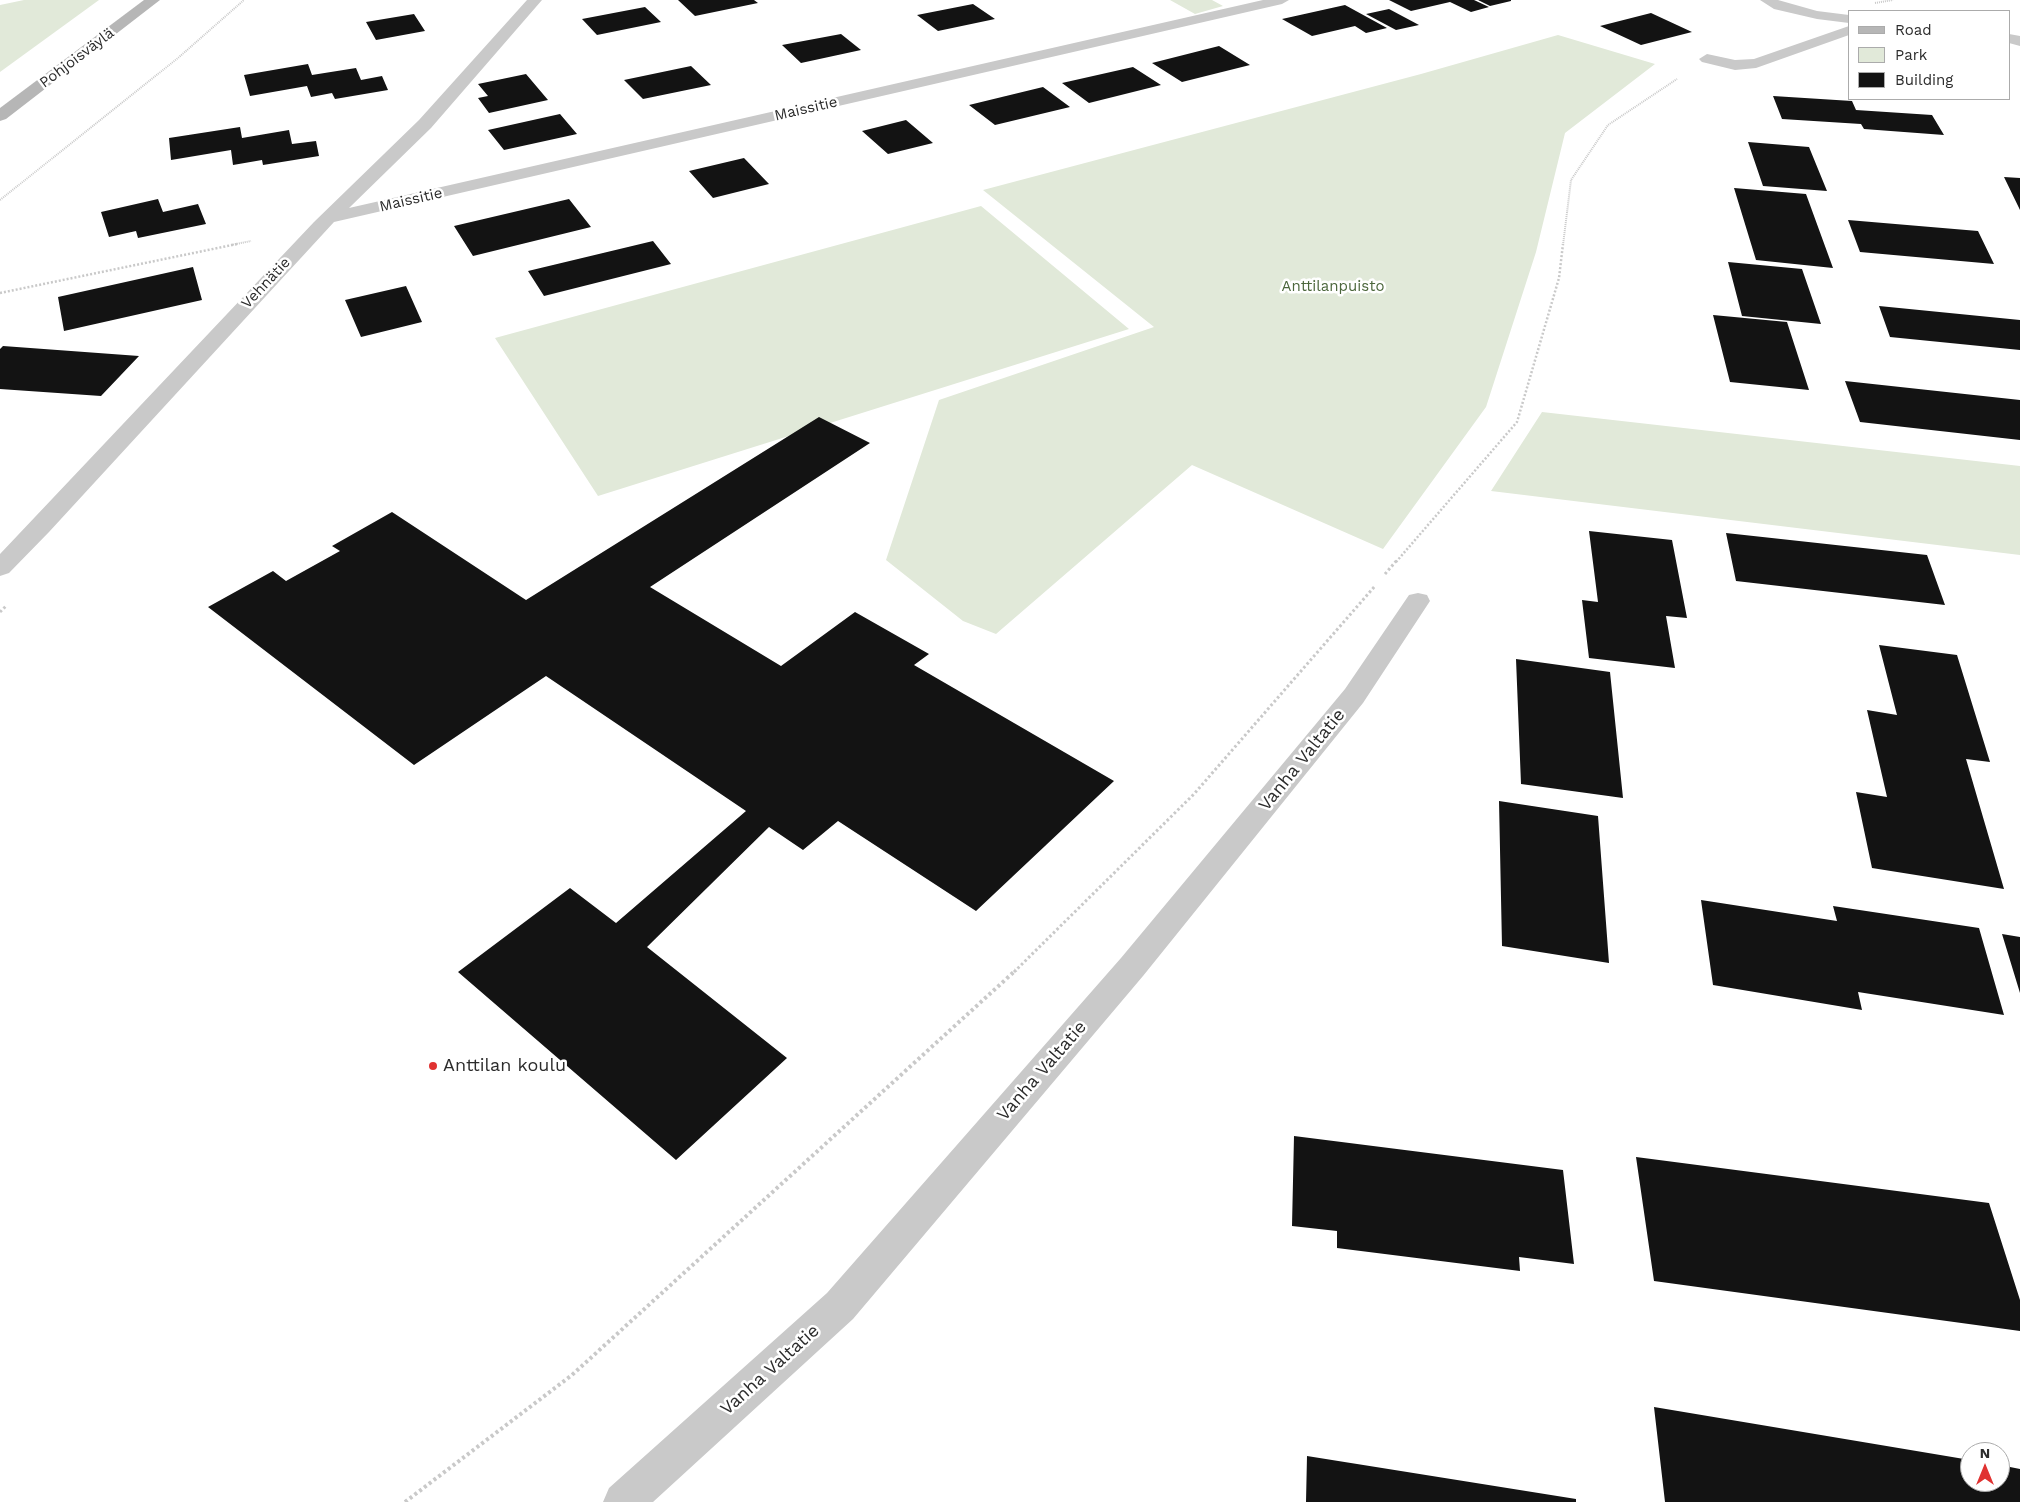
<!DOCTYPE html>
<html>
<head>
<meta charset="utf-8">
<style>
	body { margin:0 }
	#map { position:relative; width:2020px; height:1502px; overflow:hidden; background:#fff; font-family:"Work Sans",sans-serif }
	canvas { display:block }
	.legend { position:absolute; left:1848px; top:10px; width:162px; height:90px; box-sizing:border-box; background:#fff; border:1px solid #ababab; margin:0; padding:6px 9px; list-style:none; font-size:15px; color:#2c2c2c }
	.legend li { display:flex; align-items:center; gap:10px; height:25px }
	.legend b { width:25px; border:1px solid #ababab }
	.north { position:absolute; left:1960px; top:1442px; width:50px; height:50px; box-sizing:border-box; background:#fff; border:1px solid #ababab; border-radius:50%; rotate:0deg; font-size:14px; font-weight:700; line-height:20px; text-align:center; color:#2c2c2c }
	.north::after { content:''; display:block; margin:auto; width:18px; height:22px; background:#e03231; clip-path:polygon(50% 0,100% 100%,50% 72%,0 100%) }
</style>
</head>
<body>
<div id="map">
<canvas width="2020" height="1502"></canvas>
<ul class="legend">
<li><b style="height:6px;background:#b6b6b6"></b>Road</li>
<li><b style="height:14px;background:#e1e9d9"></b>Park</li>
<li><b style="height:14px;background:#131313"></b>Building</li>
</ul>
<div class="north">N</div>
</div>
<script>
const g = document.querySelector('canvas').getContext('2d');
g.lineJoin = 'round';
function fill(path, color) {
  g.fillStyle = color;
  g.fill(path, 'evenodd');
}
function poly(rows) {
  const path = new Path2D();
  for (const r of rows) {
    path.moveTo(r[0], r[1]);
    for (let i = 2; i < r.length; i += 2) path.lineTo(r[i], r[i + 1]);
  }
  return path;
}
function trace(path, color, width, dash) {
  g.strokeStyle = color;
  g.lineWidth = width;
  g.lineCap = dash ? 'butt' : 'round';
  g.setLineDash(dash || []);
  g.stroke(path);
}
function drawText(font, color, halo, rows, align = 'center') {
  g.font = font + ' "Work Sans",sans-serif';
  g.lineWidth = 5;
  g.setLineDash([]);
  g.textBaseline = 'middle';
  g.strokeStyle = halo;
  g.fillStyle = color;
  for (const [text, x, y, turn = 0] of rows) {
    g.save();
    g.translate(x, y);
    g.rotate((+turn || 0) * Math.PI / 180);
    g.textAlign = isNaN(turn) ? turn : align;
    if (halo) g.strokeText(text, 0, 0);
    g.fillText(text, 0, 0);
    g.restore();
  }
}
const green = poly([
	[24,0,99,0,0,72,0,5],
	[1170,0,1212,0,1223,6,1195,14],
	[1558,35,1655,64,1565,133,1536,252,1486,407,1383,549,1192,465,996,634,963,621,886,560,939,400,1154,327,983,190,1421,74],
	[981,206,1129,329,598,496,495,338],
	[1542,412,2020,466,2020,555,1491,491]
]);
const building = poly([
	[678,0,754,0,758,3,695,16],
	[1389,0,1474,0,1489,7,1471,12,1450,2,1411,11],
	[1478,0,1511,0,1511,1,1490,6],
	[973,4,995,19,938,31,917,15],
	[1345,5,1387,28,1366,33,1355,26,1312,36,1282,19],
	[645,7,661,22,597,35,582,19],
	[1389,9,1419,25,1396,30,1366,14],
	[1651,13,1692,32,1641,45,1600,26],
	[414,14,425,31,376,40,366,22],
	[841,34,861,50,801,63,782,45],
	[1219,46,1250,65,1182,82,1152,63],
	[308,64,312,75,356,68,361,80,382,76,388,90,335,99,332,93,311,97,307,86,250,96,244,75],
	[691,66,711,85,643,99,624,80],
	[1133,67,1161,85,1089,103,1062,83],
	[526,74,548,100,489,113,478,98,488,96,478,84],
	[1043,87,1070,107,995,125,969,105],
	[1773,96,1852,101,1856,110,1932,115,1944,135,1864,129,1861,124,1782,119],
	[560,114,577,134,504,150,488,130],
	[906,120,933,143,888,154,862,131],
	[240,127,242,138,289,130,292,144,316,141,319,156,263,165,262,160,233,165,231,150,171,160,169,138],
	[1748,142,1809,147,1827,191,1763,186],
	[744,158,769,184,713,198,689,171],
	[2004,177,2020,178,2020,210],
	[1734,188,1806,194,1833,268,1756,260],
	[158,199,163,212,198,204,206,224,138,238,136,231,109,237,101,212],
	[569,199,591,227,473,256,454,226],
	[1848,220,1978,231,1994,264,1860,252],
	[653,241,671,264,544,296,528,271],
	[1728,262,1802,269,1821,324,1742,316],
	[193,267,202,300,64,331,58,297],
	[406,286,422,322,361,337,345,300],
	[1879,306,2020,320,2020,350,1890,337],
	[1713,315,1787,322,1809,390,1730,382],
	[3,346,139,356,101,396,0,389,0,349],
	[1845,381,2020,400,2020,440,1860,422],
	[819,417,870,443,650,587,781,666,855,612,929,654,914,665,1114,781,976,911,838,821,803,850,769,827,647,947,787,1058,676,1160,458,972,570,888,616,923,746,811,546,676,414,765,208,607,273,571,286,581,340,551,332,546,392,512,526,600],
	[1589,531,1672,540,1687,618,1666,616,1675,668,1589,658,1582,600,1598,602],
	[1726,533,1927,555,1945,605,1736,581],
	[1879,645,1957,655,1990,762,1966,759,2004,889,1872,868,1856,792,1887,797,1867,710,1897,715],
	[1516,659,1610,672,1623,798,1521,784],
	[1499,801,1598,816,1609,963,1502,946],
	[1701,900,1837,921,1833,906,1979,928,2004,1015,1858,992,1862,1010,1713,985],
	[2002,934,2020,937,2020,993],
	[1294,1136,1563,1170,1574,1264,1519,1257,1520,1271,1337,1248,1337,1231,1292,1226],
	[1636,1157,1989,1203,2020,1300,2020,1331,1654,1281],
	[1654,1407,1970,1460,1970,1482,2000,1482,2000,1465,2020,1469,2020,1502,1665,1502],
	[1307,1456,1576,1499,1576,1502,1306,1502]
]);
const pathFar3 = poly([
	[1875,3,1893,0],
	[0,200,178,58,244,0],
	[231,245,251,241],
	[1563,245,1571,180,1608,125,1677,79]
]);
const pathFar2 = poly([
	[0,293,237,244],
	[1396,562,1517,422,1559,278,1563,244]
]);
const pathFar1 = poly([
	[1385,574,1397,560],
	[0,612,7,605],
	[1014,972,1194,794,1375,586]
]);
const path = poly([
	[405,1502,572,1375,1016,970]
]);
const street = poly([
	[527,0,542,0,431,128,349,208,1263,0,1289,0,1282,4,334,222,49,532,9,573,0,576,0,554,314,222,419,120,527,0],
	[1760,0,1778,0,1817,11,1849,15,1849,23,1817,19,1774,9,1760,0],
	[1849,26,1849,35,1756,68,1735,70,1702,62,1699,59,1707,54,1735,60,1754,59,1849,26],
	[2009,34,2020,36,2020,46,2009,43,2009,34],
	[1418,593,1427,595,1430,601,1363,703,1143,976,853,1319,653,1502,603,1502,609,1488,827,1293,1121,958,1345,689,1409,595,1418,593]
]);
const secondary = poly([
	[144,0,160,0,6,119,0,121,0,108,144,0]
]);
const markers = [
	[433,1066,5,"#e03231"]
];
const farStreetnames = [
	["Pohjoisväylä",77,58,-37],
	["Maissitie",806,109,-13],
	["Maissitie",411,200,-13],
	["Vehnätie",266,283,-47]
];
const farParknames = [
	["Anttilanpuisto",1333,287]
];
const streetNames = [
	["Vanha Valtatie",1302,760,-51],
	["Vanha Valtatie",1042,1071,-49],
	["Vanha Valtatie",770,1370,-42]
];
const poiNames = [
	["Anttilan koulu",443,1066]
];
fill(green, '#e1e9d9');
fill(building, '#131313');
trace(pathFar3, '#c9c9c9', 2, [1, 1]);
trace(pathFar2, '#c9c9c9', 2.5, [2, 2]);
trace(pathFar1, '#c9c9c9', 3, [2.5, 2.5]);
trace(path, '#c9c9c9', 4, [3, 3]);
fill(street, '#c9c9c9');
fill(secondary, '#b6b6b6');
for (const [x, y, r, color] of markers) {
  const dot = new Path2D();
  dot.arc(x, y, r, 0, 2 * Math.PI);
  g.fillStyle = color;
  g.fill(dot);
  trace(dot, '#fff', 2);
}
drawText('15px', '#2c2c2c', '#fff', farStreetnames);
drawText('15px', '#4b663b', '#fff', farParknames);
drawText('18px', '#2c2c2c', '#fff', streetNames);
drawText('18px', '#2c2c2c', '#fff', poiNames, 'left');
</script>
</body>
</html>
